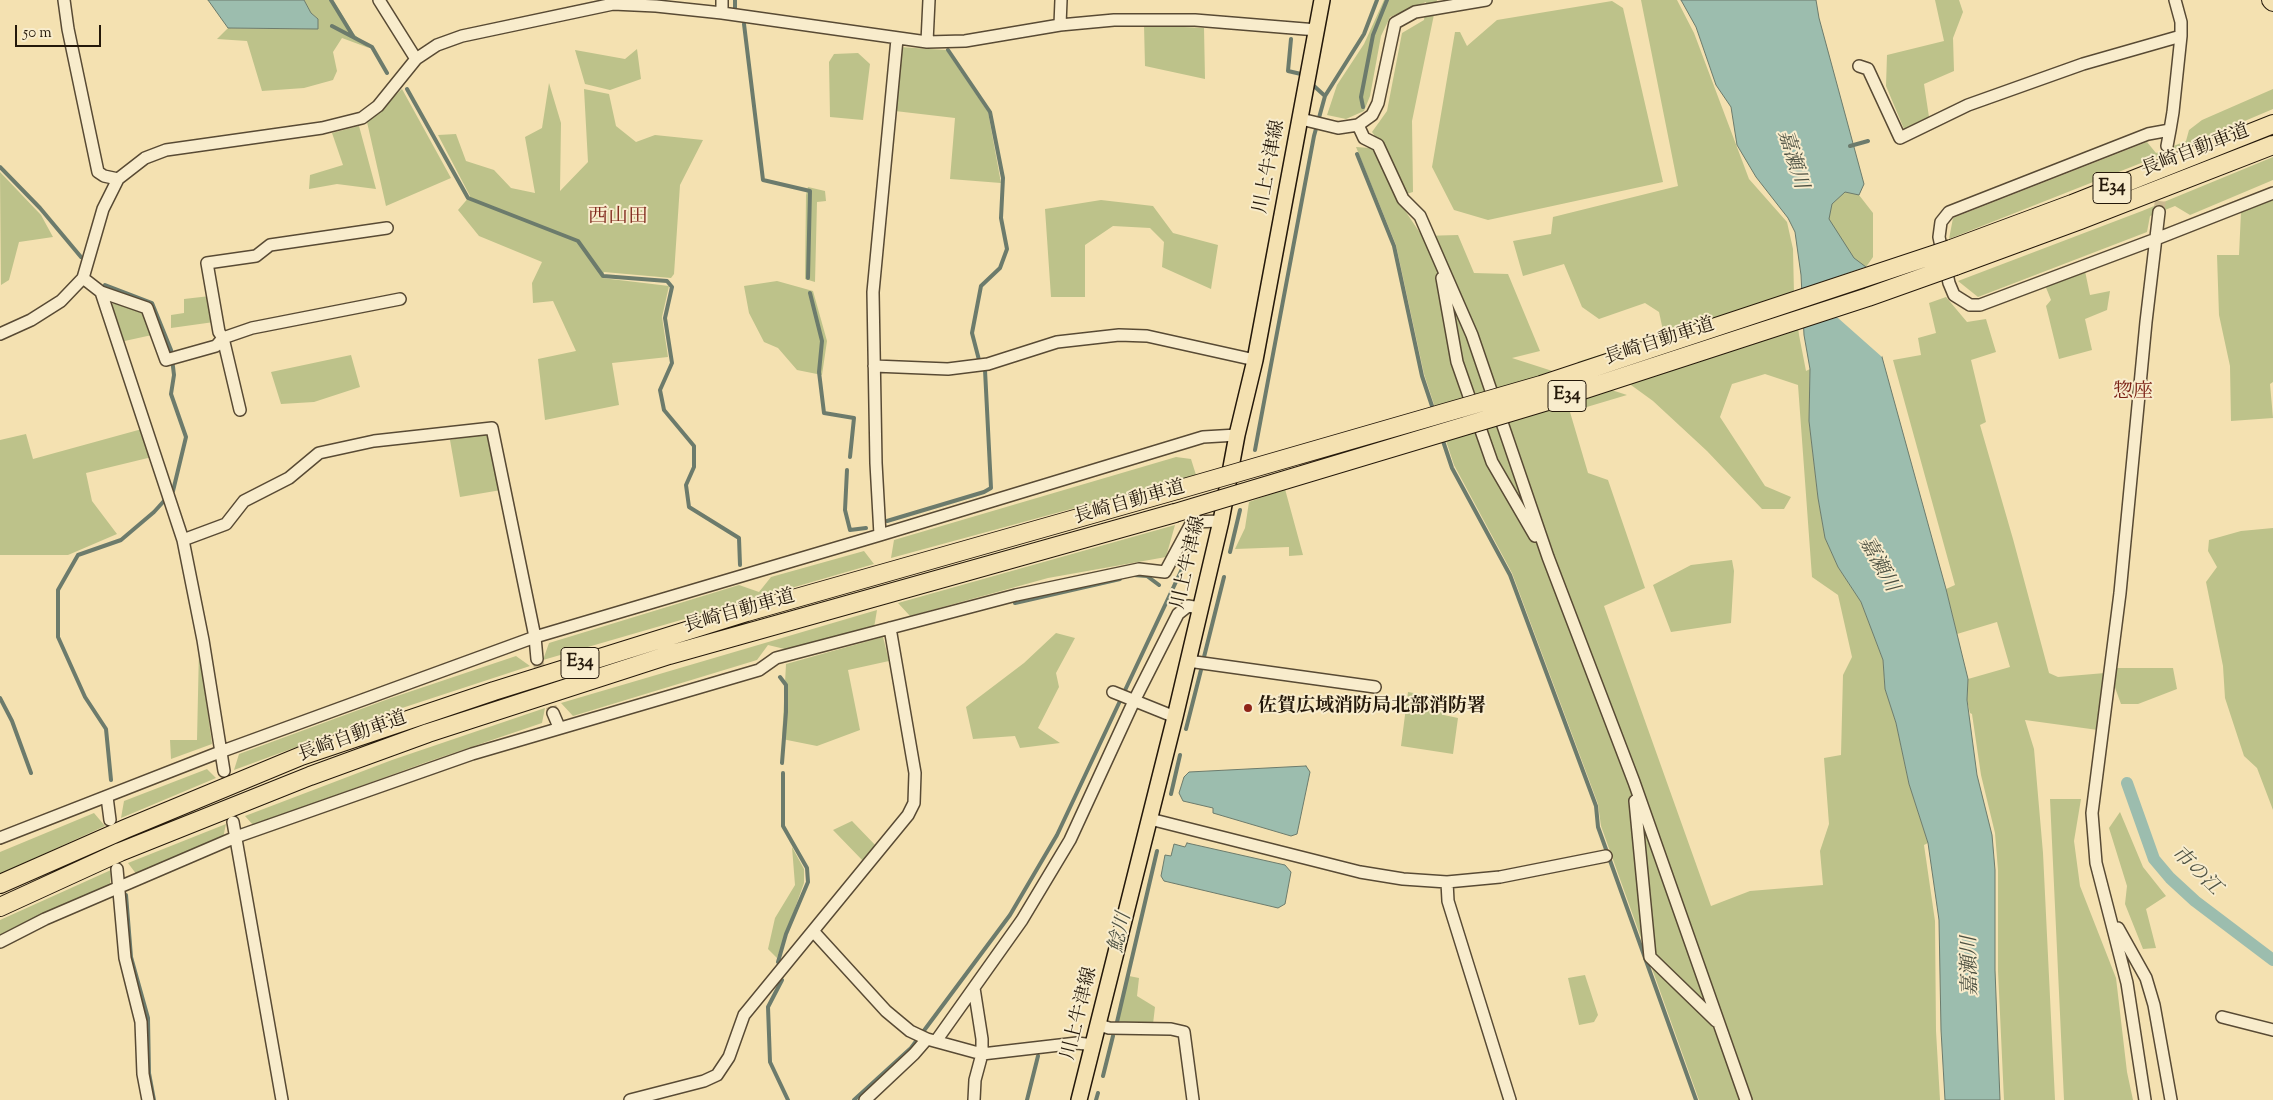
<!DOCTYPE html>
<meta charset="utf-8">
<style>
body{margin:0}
#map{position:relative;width:2273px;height:1100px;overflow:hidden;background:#f4e1b1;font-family:"Sorts Mill Goudy",serif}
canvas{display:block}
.scale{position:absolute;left:15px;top:25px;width:86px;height:22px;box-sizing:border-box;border:2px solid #24180a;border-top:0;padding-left:6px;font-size:15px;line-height:18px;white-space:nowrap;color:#24180a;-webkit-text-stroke:4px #f8eccc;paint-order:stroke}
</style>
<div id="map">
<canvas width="2273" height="1100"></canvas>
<div class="scale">50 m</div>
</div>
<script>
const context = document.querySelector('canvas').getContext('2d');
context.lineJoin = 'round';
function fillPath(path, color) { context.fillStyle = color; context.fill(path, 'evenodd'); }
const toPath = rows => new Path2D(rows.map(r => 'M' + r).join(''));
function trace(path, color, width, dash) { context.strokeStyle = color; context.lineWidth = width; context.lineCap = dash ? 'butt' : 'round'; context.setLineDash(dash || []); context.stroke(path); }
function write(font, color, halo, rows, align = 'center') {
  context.font = font + ' "Sorts Mill Goudy","Noto Serif JP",serif'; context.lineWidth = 4; context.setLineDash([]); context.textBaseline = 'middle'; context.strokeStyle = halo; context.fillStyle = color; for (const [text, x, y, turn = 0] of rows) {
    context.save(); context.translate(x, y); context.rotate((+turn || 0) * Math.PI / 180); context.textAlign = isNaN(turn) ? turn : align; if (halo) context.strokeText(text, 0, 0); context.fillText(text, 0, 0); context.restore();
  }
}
const green = toPath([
 [304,0,333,0,354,34,369,48,342,38,333,52,337,71,333,80,304,88,262,91,247,41,217,39,228,28,318,29,318,19,311,13],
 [1384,0,1437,0,1412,121,1413,192,1396,197,1422,236,1458,235,1474,273,1508,274,1540,351,1512,358,1627,395,1570,412,1588,473,1608,480,1645,588,1604,606,1711,906,1750,891,1823,885,1820,851,1829,824,1824,758,1841,755,1843,675,1852,657,1838,595,1812,577,1798,385,1765,374,1732,384,1720,417,1765,486,1791,497,1784,509,1762,509,1707,451,1653,401,1631,385,1577,362,1664,335,1659,312,1645,303,1599,319,1582,307,1564,264,1523,276,1513,241,1551,234,1553,217,1678,186,1641,0,1677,0,1694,33,1749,179,1787,222,1793,249,1794,295,1799,335,1806,371,1810,369,1809,421,1818,498,1825,538,1838,567,1861,602,1883,660,1885,689,1896,723,1909,784,1928,843,1924,845,1935,921,1936,1031,1940,1100,1699,1100,1601,826,1598,804,1512,573,1454,465,1424,374,1396,245,1356,147,1384,149,1372,132,1387,111,1402,33,1424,20,1426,2,1390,17,1381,36,1370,96,1364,111,1346,119,1327,115,1337,85,1364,44],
 [1935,0,1959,0,1963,12,1953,38,1954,71,1924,84,1929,117,1904,129,1886,86,1887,55,1944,41],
 [1612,1,1623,8,1663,182,1488,220,1454,210,1432,167,1455,32,1460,32,1467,46,1497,20],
 [1144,25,1204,28,1205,79,1145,66],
 [900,47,946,50,988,112,1001,183,950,179,955,118,895,111],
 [637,49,641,79,610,90,585,84,575,50,625,59],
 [858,53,870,64,863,120,830,117,829,62,834,54],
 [549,83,561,123,560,191,588,162,584,89,609,94,616,126,636,142,655,135,703,140,680,185,674,274,671,278,604,272,602,278,669,286,662,317,668,357,612,363,619,405,545,420,538,359,576,351,553,301,533,303,532,283,542,262,479,236,458,210,470,196,438,135,456,134,466,161,494,170,511,188,535,193,525,137,542,128],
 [402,89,451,178,386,206,367,122],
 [2273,89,2273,109,2207,137,1949,239,1953,218,2147,142,2156,153,2186,141,2189,130,2202,120],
 [359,126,376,189,337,184,309,189,310,175,343,165,332,133],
 [2273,157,2273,180,2190,215,2175,206,2150,216,2147,232,1978,297,1958,281,2142,211],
 [0,172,41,215,53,237,19,242,9,280,1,285],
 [1856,178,1864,184,1859,195,1873,213,1873,257,1866,267,1881,314,1819,219,1824,204],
 [808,187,825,191,826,201,817,202,815,282,805,279,806,195],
 [2273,199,2273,382,2270,384,2273,418,2231,421,2230,366,2219,315,2217,255,2239,255,2241,212],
 [1101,200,1153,206,1173,233,1218,245,1211,289,1162,267,1164,242,1150,228,1113,226,1085,245,1085,297,1051,297,1045,209],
 [2085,271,2090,295,2110,291,2107,310,2085,319,2092,350,2059,359,2046,306,2051,300,2045,285],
 [777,281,813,291,827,341,822,375,797,370,778,348,764,342,749,313,744,286],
 [210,296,214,322,171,328,171,315,184,313,184,299],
 [1946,297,1967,322,1986,319,1996,352,1971,360,1986,422,1980,425,2013,539,2049,673,2058,677,2105,673,2098,730,2025,720,2034,749,2043,853,2055,1100,2004,1100,1998,971,1998,870,1995,833,1981,775,1972,714,1970,713,1967,700,1968,679,2010,667,1997,622,1957,634,1946,589,1955,585,1893,360,1921,355,1918,338,1936,333,1929,303],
 [115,302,143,313,152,335,120,342,109,307],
 [351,355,360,387,314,402,281,404,271,372],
 [142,429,152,457,86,473,92,501,117,534,68,555,0,555,0,440,26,434,33,459],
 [488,433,501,490,460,497,450,440],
 [1176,457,1191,459,1196,475,891,558,894,540],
 [1285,489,1303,555,1289,556,1289,547,1235,549,1245,528,1249,502],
 [1175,525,1166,557,1048,578,910,616,898,603],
 [2273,528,2273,810,2257,768,2244,756,2225,698,2223,666,2206,582,2217,567,2208,551,2209,540,2241,531],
 [864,551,874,564,543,660,549,643,739,585,759,592,771,577],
 [1732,560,1734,571,1731,623,1671,632,1653,585,1691,565],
 [877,610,874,628,789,650,768,645,757,660,573,716,561,703],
 [1056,633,1075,638,1056,673,1059,687,1038,728,1060,743,1020,748,1015,736,973,739,966,707,1024,663],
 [883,637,889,661,848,670,860,730,817,746,782,739,786,664],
 [199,649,212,744,171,759,170,740,197,740],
 [516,656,530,666,402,708,234,770,239,754,391,698],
 [2115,668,2173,668,2177,689,2138,704,2121,704,2114,685],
 [1408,692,1447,699,1444,715,1458,718,1453,754,1401,746],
 [545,708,542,723,427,762,253,825,245,816,392,760],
 [207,769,216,778,121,818,124,801],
 [2050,799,2081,799,2074,841,2080,886,2116,978,2127,1072,2133,1100,2064,1100],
 [2120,812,2143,867,2166,896,2146,909,2156,948,2143,949,2125,904,2127,886,2109,828],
 [94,813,105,826,0,874,0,852],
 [852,821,878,848,865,863,833,830],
 [226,824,223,838,137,875,128,863],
 [792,847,804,869,804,883,777,958,768,949,775,918,795,885],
 [111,870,110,886,0,936,0,920],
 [1585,975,1598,1015,1594,1022,1579,1025,1568,978],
 [1129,976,1139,978,1137,996,1155,1007,1153,1024,1118,1024]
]);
const water = toPath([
 [208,0,304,0,311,13,318,19,318,29,228,28,208,0],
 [1681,0,1816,0,1819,18,1864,184,1859,195,1845,192,1832,204,1829,219,1854,258,1866,267,1881,314,1882,357,1946,589,1968,679,1967,700,1977,775,1992,835,1995,870,1995,970,2000,1100,1945,1100,1941,1030,1939,920,1928,843,1909,784,1896,723,1885,689,1883,660,1861,602,1838,567,1825,538,1818,498,1809,421,1810,369,1804,335,1801,275,1795,232,1788,218,1756,177,1737,145,1731,107,1716,85,1696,27,1681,0],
 [1306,766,1310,772,1297,834,1291,836,1213,813,1213,808,1183,801,1179,793,1184,777,1189,772,1306,766],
 [1187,843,1285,865,1291,872,1285,904,1278,908,1164,881,1161,876,1165,855,1171,856,1174,844,1185,847,1187,843]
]);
const pier = toPath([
 [1868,266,1884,313,1884,354,1882,357,1838,318,1801,293,1799,295,1799,290]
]);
const stream = toPath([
 [331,0,353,36],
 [735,0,735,9],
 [744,24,763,180,810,191,808,278],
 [332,26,372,47,387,73],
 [1291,39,1288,71,1301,74],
 [948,50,990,112,1003,178,1001,218,1007,249,1000,268,981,286,972,333,979,360],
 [1314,86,1325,96],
 [407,89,468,198,578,241,603,276,667,281,672,287,665,318,672,363,660,390,664,410,694,446,694,467,686,485,689,507,739,538,740,565],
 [1363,107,1361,97,1373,35,1387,0],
 [1850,146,1868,141],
 [1357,154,1394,246,1422,376,1434,412],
 [0,167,40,208,81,257],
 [105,285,152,303,171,350,174,375,171,394,186,437,173,491,154,512,121,540,78,555,58,590,58,637,85,697,106,729,111,780],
 [810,293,822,341,819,372,824,413,854,418,850,457],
 [1442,438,1452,468,1510,575,1596,806,1598,827,1696,1100],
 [1255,450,1314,136,1325,96,1364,34,1377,0],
 [847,470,845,510,850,530,866,528],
 [887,521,984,492,991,488,985,370],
 [1230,552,1240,510],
 [1134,575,1147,576,1159,585],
 [1015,603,1120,579],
 [1204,657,1224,577],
 [780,677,786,685,786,712,782,763],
 [0,698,12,721,31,773],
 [1186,729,1201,670],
 [1171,794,1180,755],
 [126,895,131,957,148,1018,149,1073,154,1100],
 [778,962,786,934,808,882,807,868,783,826,783,773],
 [782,980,768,1007,770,1062,788,1100],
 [1117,1022,1157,851],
 [1103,1076,1113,1036],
 [854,1100,911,1048,1010,915,1057,835,1198,535],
 [1027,1100,1038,1056],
 [1096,1100,1098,1093]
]);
const canal = toPath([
 [2127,783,2154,859,2170,878,2195,901,2273,960]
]);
const minorTunnel = toPath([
 [2159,212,2167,146],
 [537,659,553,713]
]);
const minor = toPath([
 [64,0,68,29,98,172,104,176,118,179],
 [379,0,416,59],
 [2175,0,2181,22,2181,36],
 [722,13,722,0],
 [1060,25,1061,0],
 [927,42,929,0],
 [1859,66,1868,69,1900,138,1968,105,2083,64,2181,36,2173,112,2170,130,2148,134,1949,212,1941,222,1939,237,1949,283,1954,295,1970,305,1980,305,2156,239,2273,193],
 [1301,119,1338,128,1358,125,1372,115,1378,103,1395,23,1415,12,1486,0],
 [1358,125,1364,138,1378,145,1403,199,1420,216,1472,335,1548,557,1634,782,1746,1100],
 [2167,146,2170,130],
 [83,278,101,292,183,540,203,640,224,771],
 [1442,278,1457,362,1492,462,1535,536],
 [101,292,147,308,166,360,216,346,223,338,252,328,400,299],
 [0,334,31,320,61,301,83,278,103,209,118,179,145,158,166,150,322,128,362,118,378,106,416,59,437,45,462,36,613,4,656,6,722,13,927,42,965,41,1060,25,1114,20,1195,20,1317,30],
 [874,366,948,369,988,364,1057,342,1119,335,1147,336,1255,360],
 [240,410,223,338,219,332,207,263,256,256,270,245,387,228],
 [880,535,876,463,873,292,897,39],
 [183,540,226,524,244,501,289,478,319,453,374,441,492,428,535,637,537,659],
 [1188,661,1375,687],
 [1113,692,1175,717],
 [553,713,559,727],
 [107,797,110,820],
 [1635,801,1650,957,1716,1021],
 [1150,819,1360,872,1403,879,1447,882,1500,877,1606,856],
 [233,822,282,1100],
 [0,838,220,752,535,637,880,535,1203,437,1237,435],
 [117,869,125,958,141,1022,143,1074,148,1100],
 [1447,882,1448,901,1510,1100],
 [2118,928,2146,978,2154,1005,2171,1100],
 [813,931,886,1011,910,1031,927,1039,982,1054,1077,1043,1094,1045],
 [0,942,45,919,236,837,472,754,759,670,776,658,1016,595,1139,569,1165,572,1192,522,1221,521],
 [2222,1017,2273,1030],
 [1099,1025,1109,1028,1171,1029,1184,1032,1193,1100],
 [936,1041,1022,920,1070,840,1134,701,1178,614,1188,606,1200,608],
 [630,1100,704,1081,717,1075,729,1057,744,1015,908,815,914,803,915,773,890,628],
 [865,1100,914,1054,927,1039],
 [974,1100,975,1080,982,1054,982,1039,974,988],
 [2145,1100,2127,983,2096,863,2092,813,2120,593,2146,322,2159,212]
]);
const major = toPath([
 [1079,1100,1175,717,1221,521,1237,435,1255,360,1322,0]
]);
const highway = toPath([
 [2271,0,2273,2],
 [1951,249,2072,204,2273,124],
 [1955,266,2080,220,2273,145],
 [0,884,125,829,301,756,494,691,747,612,1177,490],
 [0,907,120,852,310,776,428,733,669,655,1175,513]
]);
const highwayBridge = toPath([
 [1177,490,1541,385,1951,249],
 [1175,513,1558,398,1868,297,1955,266]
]);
const markers = [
 [1248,708,5,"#8f2418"]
];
const shields = [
 [2112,188,38],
 [1567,396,38],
 [580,663,38]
];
const shieldNames = [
 ["E34",2112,188],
 ["E34",1567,396],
 ["E34",580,663]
];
const streetNames = [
 ["長崎自動車道",2196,152,-21],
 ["川上牛津線",1271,167,-79],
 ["長崎自動車道",1660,343,-18],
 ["長崎自動車道",1130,504,-16],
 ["川上牛津線",1190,563,-77],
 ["長崎自動車道",740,613,-16],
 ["長崎自動車道",353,738,-20],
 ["川上牛津線",1081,1014,-76]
];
const poiNames = [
 ["佐賀広域消防局北部消防署",1258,708]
];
const waterNames = [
 ["嘉瀬川",1791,160,73],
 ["嘉瀬川",1877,565,61],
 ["市の江",2195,872,44],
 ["鯰川",1122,933,-77],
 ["嘉瀬川",1972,966,-91]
];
const neighbourhoodNames = [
 ["西山田",618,219],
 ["惣座",2133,394]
];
fillPath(green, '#bdc28a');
fillPath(water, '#9cbdae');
trace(water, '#6c7b6c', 1);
fillPath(pier, '#f4e1b1');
trace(stream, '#6c7b6c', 4);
trace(canal, '#9cbdae', 12);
trace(minorTunnel, '#cab990', 11, [11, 5.5]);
trace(minor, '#584a34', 14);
trace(major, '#24180a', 18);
trace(highway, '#24180a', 20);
trace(minor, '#f8eccc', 11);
trace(major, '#f4e1b1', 15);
trace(highway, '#f4e1b1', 18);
trace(highwayBridge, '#24180a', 20, []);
trace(highwayBridge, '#f4e1b1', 18);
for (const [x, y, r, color] of markers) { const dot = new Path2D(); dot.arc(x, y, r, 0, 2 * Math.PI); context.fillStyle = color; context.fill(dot); trace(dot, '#f8eccc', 2); }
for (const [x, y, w] of shields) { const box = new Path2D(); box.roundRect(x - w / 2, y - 15.5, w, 31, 4); context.fillStyle = '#f8eccc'; context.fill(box); trace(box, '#24180a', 1); }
write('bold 18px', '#24180a', null, shieldNames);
write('19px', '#24180a', '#f8eccc', streetNames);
write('bold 19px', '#24180a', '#f8eccc', poiNames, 'left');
write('italic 20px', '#4e5243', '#f8eccc', waterNames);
write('20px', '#7a1f14', '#f8eccc', neighbourhoodNames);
</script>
